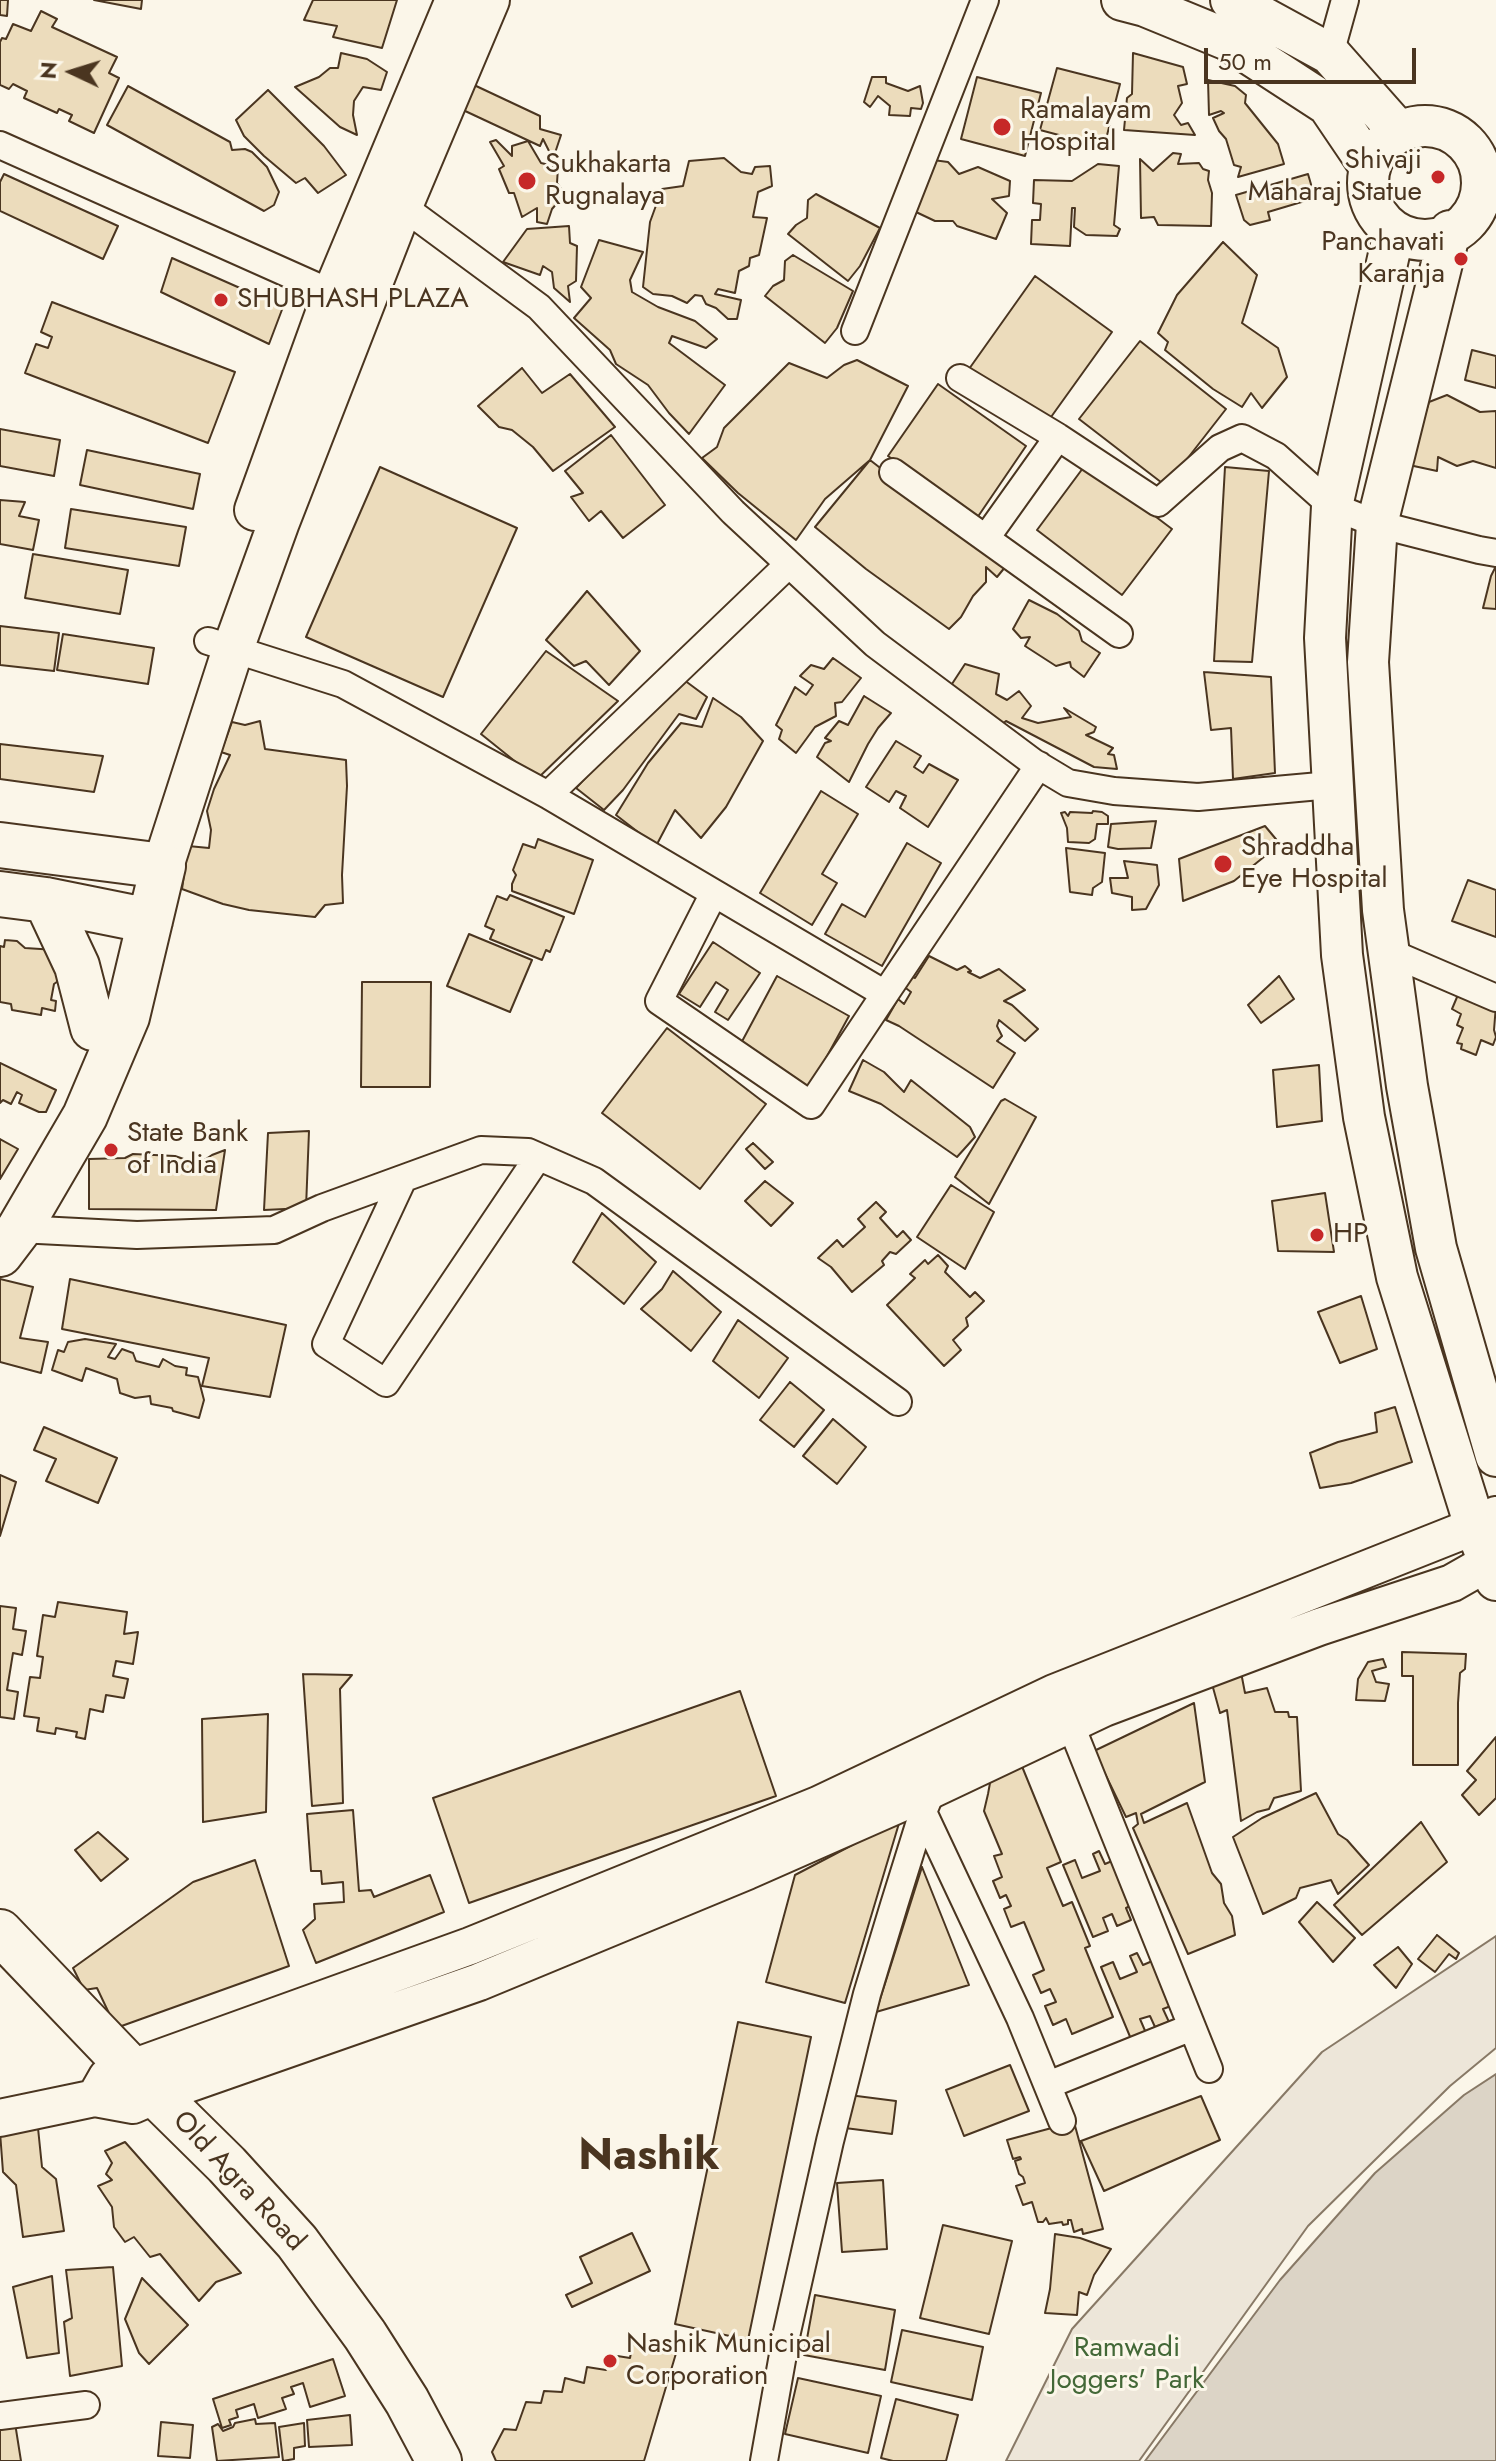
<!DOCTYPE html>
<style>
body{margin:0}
#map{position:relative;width:1496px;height:2461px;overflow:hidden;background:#fbf6e9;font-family:Jost,sans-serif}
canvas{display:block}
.north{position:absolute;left:32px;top:32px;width:80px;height:80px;-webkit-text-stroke:6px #fbf6e9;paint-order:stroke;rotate:274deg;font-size:22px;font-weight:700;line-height:32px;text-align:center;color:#4a3520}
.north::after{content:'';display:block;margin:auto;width:28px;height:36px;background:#4a3520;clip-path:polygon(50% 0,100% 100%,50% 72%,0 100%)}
.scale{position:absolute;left:1204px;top:48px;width:212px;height:36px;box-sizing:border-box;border:4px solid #4a3520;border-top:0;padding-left:10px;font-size:24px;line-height:28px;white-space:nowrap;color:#4a3520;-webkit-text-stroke:6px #fbf6e9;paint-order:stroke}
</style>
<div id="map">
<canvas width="1496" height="2461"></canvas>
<div class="north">N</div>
<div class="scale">50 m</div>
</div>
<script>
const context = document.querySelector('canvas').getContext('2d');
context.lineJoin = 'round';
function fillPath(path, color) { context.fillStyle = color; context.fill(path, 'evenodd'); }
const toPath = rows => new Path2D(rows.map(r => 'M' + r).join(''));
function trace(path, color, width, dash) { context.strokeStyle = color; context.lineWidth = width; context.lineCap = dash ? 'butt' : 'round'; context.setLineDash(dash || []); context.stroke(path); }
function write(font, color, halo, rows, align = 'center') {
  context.font = font + ' Jost,sans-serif'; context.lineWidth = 6; context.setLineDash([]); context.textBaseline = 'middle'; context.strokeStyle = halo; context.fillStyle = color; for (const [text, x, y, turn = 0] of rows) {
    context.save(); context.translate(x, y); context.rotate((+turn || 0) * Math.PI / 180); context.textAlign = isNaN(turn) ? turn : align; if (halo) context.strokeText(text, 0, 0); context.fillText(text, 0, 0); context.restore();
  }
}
const green = toPath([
 [1496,1936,1496,2048,1450,2086,1308,2226,1139,2461,1006,2461,1072,2329,1322,2052,1496,1936]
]);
const water = toPath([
 [1496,2074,1496,2461,1145,2461,1280,2280,1375,2173,1464,2095,1496,2074]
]);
const building = toPath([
 [0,0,8,0,7,16,0,15,0,0],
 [94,0,142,0,141,9,94,0],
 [313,0,397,0,382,48,333,37,337,26,304,20,313,0],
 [41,11,57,19,52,27,117,57,109,73,119,78,94,133,69,121,72,115,59,109,57,113,24,98,27,91,13,84,9,89,0,85,0,42,2,38,6,39,13,24,31,31,41,11],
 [341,53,367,59,387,72,381,90,363,87,354,101,353,115,357,135,340,127,295,87,319,77,330,68,338,68,341,53],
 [1133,53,1183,67,1187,84,1178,86,1182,103,1174,115,1181,125,1188,123,1195,135,1124,130,1127,98,1132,94,1133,53],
 [1057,68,1120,84,1104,147,1040,130,1057,68],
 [872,77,886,77,886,83,908,91,920,86,923,103,921,109,911,108,910,116,889,115,890,106,878,96,870,107,864,102,872,77],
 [977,77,1041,93,1025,156,961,139,977,77],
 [1208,80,1235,86,1246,95,1245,103,1278,144,1284,164,1238,177,1241,167,1234,165,1226,139,1219,131,1213,118,1224,113,1221,111,1209,115,1208,80],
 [474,85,540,116,540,129,561,135,553,159,543,139,540,146,463,110,474,85],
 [128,86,230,142,232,150,245,149,252,152,267,167,279,192,274,205,264,211,107,125,128,86],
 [268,90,324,146,346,175,318,193,305,178,296,183,264,156,244,136,236,120,268,90],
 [496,140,512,156,512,146,528,141,541,163,558,167,557,183,565,194,552,209,547,224,537,222,537,208,522,217,514,193,509,193,499,169,504,166,490,142,496,140],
 [1173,153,1181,154,1178,164,1199,163,1203,169,1209,171,1208,180,1212,193,1211,226,1158,225,1154,217,1141,218,1140,159,1153,171,1173,153],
 [724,158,741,172,752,174,755,167,770,166,772,186,758,192,753,217,767,218,759,255,750,258,749,266,739,271,735,293,718,289,715,294,741,300,737,319,728,319,716,308,706,304,702,296,695,295,687,303,672,296,653,294,643,287,650,222,662,189,683,186,689,161,724,158],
 [933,160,948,162,959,174,978,167,1010,181,1009,196,992,199,1007,213,996,239,957,226,953,221,935,221,916,212,933,160],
 [1098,164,1119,166,1114,225,1120,229,1117,236,1086,235,1074,227,1075,208,1072,208,1070,246,1031,244,1032,220,1040,220,1041,204,1033,203,1034,180,1072,181,1098,164],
 [4,174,118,226,103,259,0,211,0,182,4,174],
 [1308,174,1315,198,1268,212,1270,220,1250,225,1244,220,1236,195,1308,174],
 [816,194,880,228,860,266,848,281,788,234,796,225,807,218,808,200,816,194],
 [569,226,570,243,577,246,576,281,568,286,570,302,554,288,552,272,543,266,540,275,503,262,527,229,569,226],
 [599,240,643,252,630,280,632,292,658,307,695,321,717,339,706,348,672,336,669,343,725,385,689,434,669,413,648,385,616,364,610,350,574,318,591,298,581,287,599,240],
 [1223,242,1257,275,1242,323,1278,348,1287,377,1262,408,1251,393,1242,407,1213,389,1165,350,1168,342,1158,333,1177,295,1223,242],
 [793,255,853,291,837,328,825,343,765,296,773,286,784,280,785,261,793,255],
 [172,258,283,307,269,344,161,292,172,258],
 [1035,276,1112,332,1046,424,969,369,1035,276],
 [52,302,235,372,208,443,25,373,36,344,48,348,52,337,41,332,52,302],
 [1140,341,1226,409,1166,486,1079,419,1140,341],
 [1472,350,1496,356,1496,388,1465,380,1472,350],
 [857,360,908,386,870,460,825,499,796,540,738,493,702,458,717,447,724,428,789,363,827,378,844,365,857,360],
 [522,368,542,393,570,374,615,427,553,471,533,447,512,430,499,427,478,406,522,368],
 [938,384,1026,446,977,518,888,456,938,384],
 [1447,395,1480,412,1496,411,1496,468,1473,461,1457,466,1438,457,1437,471,1409,465,1429,402,1447,395],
 [0,429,60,440,54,476,0,466,0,429],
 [611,435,665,505,623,538,601,511,589,521,571,497,583,493,565,471,611,435],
 [87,450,200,474,193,509,80,485,87,450],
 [870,460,1006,566,997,577,986,567,986,582,973,596,961,617,949,629,866,569,815,527,870,460],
 [1086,464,1172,529,1122,595,1037,530,1086,464],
 [380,467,517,528,443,697,306,637,380,467],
 [1225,467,1269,471,1252,662,1214,661,1225,467],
 [0,500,25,502,19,516,39,520,33,550,0,544,0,500],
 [71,509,186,527,179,566,65,548,71,509],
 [33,554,128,570,120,614,25,598,33,554],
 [1496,566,1496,609,1483,608,1491,576,1496,566],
 [587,591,640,651,609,685,586,661,574,666,546,640,587,591],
 [1029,600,1057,614,1079,631,1082,641,1100,653,1084,677,1071,667,1070,662,1056,666,1025,646,1030,637,1021,638,1013,629,1029,600],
 [0,626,59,633,54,671,0,665,0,626],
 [63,634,154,648,148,684,57,670,63,634],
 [546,651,618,701,537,779,481,734,546,651],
 [833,658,861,678,842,702,835,703,836,716,815,727,796,753,779,739,782,730,776,725,795,687,806,695,813,685,800,676,811,665,824,669,833,658],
 [965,664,999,674,996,694,1007,700,1019,691,1031,706,1022,718,1038,723,1071,717,1064,708,1096,727,1094,732,1086,735,1113,748,1108,754,1114,755,1117,769,1094,767,1006,721,1000,726,982,714,989,712,950,687,965,664],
 [1204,672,1271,677,1275,773,1233,779,1231,728,1211,730,1204,672],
 [680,677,707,697,696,719,679,714,623,790,604,810,576,788,680,677],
 [864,696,891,713,878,728,868,744,849,782,817,757,825,743,831,741,825,738,839,721,848,725,864,696],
 [713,698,741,717,763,741,726,807,701,838,675,810,656,846,616,815,648,763,681,723,702,727,713,698],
 [260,721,265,749,346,760,347,786,342,875,343,903,325,905,315,917,249,910,223,904,182,889,188,846,209,848,211,830,207,811,214,789,230,755,221,752,232,722,245,725,260,721],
 [896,741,921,756,914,767,923,773,929,764,958,780,928,827,900,808,906,796,896,791,889,802,866,787,896,741],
 [0,744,103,756,94,792,0,779,0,744],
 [821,791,858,814,822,874,837,883,812,925,760,893,821,791],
 [1093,811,1102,812,1108,816,1108,824,1097,824,1095,839,1089,843,1068,842,1067,828,1061,813,1065,812,1068,816,1070,812,1092,813,1093,811],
 [1156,821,1151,848,1118,849,1108,847,1111,824,1156,821],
 [1265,826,1280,844,1234,881,1183,901,1179,859,1265,826],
 [538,839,593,860,574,914,512,891,512,884,516,875,513,870,523,844,535,848,538,839],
 [907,843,941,863,882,966,825,934,842,904,865,917,907,843],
 [1066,848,1105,853,1102,882,1093,888,1092,895,1070,892,1066,848],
 [1124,861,1157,865,1159,885,1146,909,1132,910,1132,897,1112,893,1110,878,1128,878,1124,861],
 [1468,880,1496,890,1496,937,1452,921,1468,880],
 [510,895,564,917,550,952,546,950,542,960,490,939,494,930,485,926,497,896,507,900,510,895],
 [469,934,532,960,510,1012,447,986,469,934],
 [5,940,17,941,25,948,56,950,72,971,54,984,51,1000,56,1001,55,1011,42,1008,41,1015,12,1010,11,1004,0,1002,0,946,4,947,5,940],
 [713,942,760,973,728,1020,715,1012,728,990,716,982,700,1007,679,994,713,942],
 [929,956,957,970,965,966,971,971,968,972,980,978,999,969,1025,990,1004,1001,1012,1005,1038,1029,1025,1041,999,1020,997,1026,1002,1036,997,1041,1015,1053,993,1088,899,1026,886,1020,898,999,904,1004,911,992,903,986,908,975,915,978,929,956],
 [777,976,849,1016,808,1091,739,1047,777,976],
 [1279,976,1294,999,1261,1023,1248,1005,1279,976],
 [362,982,431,982,430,1087,361,1087,362,982],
 [1460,990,1496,1005,1494,1030,1496,1037,1493,1045,1481,1040,1476,1055,1461,1049,1462,1044,1457,1043,1463,1028,1457,1025,1461,1014,1452,1009,1460,990],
 [667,1028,766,1104,700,1189,602,1113,667,1028],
 [863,1060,884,1072,904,1092,911,1080,970,1127,975,1137,957,1157,881,1104,849,1091,863,1060],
 [0,1063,56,1090,46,1112,39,1112,19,1103,22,1095,17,1092,11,1104,3,1100,0,1103,0,1063],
 [1319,1065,1322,1121,1277,1127,1273,1070,1319,1065],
 [1005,1099,1036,1117,989,1204,955,1177,1001,1101,1005,1099],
 [309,1131,306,1208,264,1210,268,1133,309,1131],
 [0,1139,18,1149,0,1179,0,1139],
 [753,1143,773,1162,765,1169,746,1149,753,1143],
 [225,1150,216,1210,89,1209,89,1159,125,1158,133,1154,175,1156,198,1164,212,1155,225,1150],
 [765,1181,793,1203,771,1226,745,1201,765,1181],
 [951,1185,994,1212,965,1269,917,1237,951,1185],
 [1325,1193,1334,1252,1278,1251,1272,1201,1325,1193],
 [876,1202,886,1212,880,1218,897,1237,903,1231,911,1240,896,1254,890,1252,882,1261,884,1265,852,1292,831,1267,818,1258,837,1240,843,1247,865,1227,858,1219,876,1202],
 [602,1213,656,1262,624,1304,573,1262,602,1213],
 [938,1255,948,1266,945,1272,970,1297,975,1292,984,1301,966,1318,968,1326,953,1340,961,1350,944,1366,887,1305,915,1278,910,1274,925,1260,928,1264,938,1255],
 [673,1271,721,1312,691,1351,641,1309,662,1289,673,1271],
 [0,1279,33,1287,20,1338,48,1342,41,1373,0,1362,0,1279],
 [70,1279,286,1325,270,1397,202,1386,209,1358,62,1329,70,1279],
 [1361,1296,1377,1349,1340,1363,1318,1312,1361,1296],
 [738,1320,788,1358,759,1398,713,1361,738,1320],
 [85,1339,116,1344,108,1357,115,1359,122,1349,133,1353,136,1361,159,1367,163,1359,175,1366,187,1368,186,1375,198,1377,204,1400,199,1418,173,1411,172,1408,151,1404,150,1396,135,1398,120,1393,117,1379,86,1368,82,1381,52,1370,58,1350,64,1352,68,1342,85,1339],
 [790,1382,824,1410,794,1447,760,1420,790,1382],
 [1395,1407,1412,1462,1351,1483,1320,1488,1310,1453,1338,1442,1377,1432,1375,1413,1395,1407],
 [833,1419,866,1447,837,1484,803,1456,833,1419],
 [44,1427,117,1458,98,1503,46,1481,56,1459,34,1450,44,1427],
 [0,1475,16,1482,0,1536,0,1475],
 [58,1602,127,1612,124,1634,138,1632,133,1664,116,1661,113,1676,128,1679,124,1698,106,1695,103,1712,90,1709,85,1739,76,1737,77,1732,56,1728,55,1734,37,1731,39,1718,24,1716,30,1677,40,1678,43,1657,37,1656,43,1615,55,1617,58,1602],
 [0,1606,16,1608,13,1629,26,1631,22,1655,13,1653,7,1690,18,1692,14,1719,0,1717,0,1606],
 [1402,1652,1466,1654,1465,1669,1460,1673,1458,1703,1458,1765,1413,1765,1413,1676,1402,1676,1402,1652],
 [1383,1659,1386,1667,1372,1671,1376,1682,1389,1684,1385,1701,1356,1700,1358,1679,1368,1662,1383,1659],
 [1240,1667,1245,1693,1267,1688,1275,1712,1288,1712,1289,1717,1297,1717,1301,1791,1274,1798,1269,1809,1257,1812,1241,1821,1227,1710,1220,1713,1209,1673,1240,1667],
 [303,1674,352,1675,340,1689,343,1803,312,1806,303,1674],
 [740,1691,776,1796,469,1903,433,1798,740,1691],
 [1194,1703,1205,1782,1141,1814,1144,1823,1187,1803,1212,1873,1221,1884,1224,1903,1232,1916,1235,1935,1188,1954,1133,1828,1138,1824,1136,1813,1126,1817,1094,1751,1194,1703],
 [268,1714,266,1812,203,1822,202,1719,268,1714],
 [1496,1737,1496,1798,1479,1815,1462,1795,1476,1780,1467,1771,1496,1737],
 [1019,1759,1061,1862,1047,1868,1063,1906,1072,1902,1090,1946,1085,1948,1113,2017,1072,2034,1066,2019,1053,2025,1045,2006,1056,2002,1050,1989,1041,1993,1033,1975,1044,1970,1024,1922,1011,1927,1004,1909,1011,1906,1006,1895,1000,1898,993,1881,1002,1877,994,1856,1002,1854,984,1811,988,1794,992,1772,1019,1759],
 [1316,1793,1338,1834,1347,1840,1369,1865,1338,1894,1331,1880,1300,1888,1296,1898,1263,1914,1233,1837,1262,1818,1316,1793],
 [353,1810,359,1891,371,1890,374,1897,430,1875,444,1912,316,1963,303,1930,315,1919,314,1904,344,1902,343,1882,322,1884,321,1871,311,1871,307,1814,353,1810],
 [900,1820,845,2003,766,1982,795,1875,900,1820],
 [1421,1822,1447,1862,1362,1935,1334,1905,1421,1822],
 [98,1832,128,1859,101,1881,75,1850,98,1832],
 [1099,1851,1105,1864,1119,1858,1138,1902,1126,1908,1131,1920,1117,1926,1112,1914,1103,1918,1108,1931,1093,1937,1063,1865,1075,1860,1082,1878,1100,1871,1093,1854,1099,1851],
 [255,1860,289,1966,116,2028,97,1988,84,1990,73,1968,193,1882,255,1860],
 [922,1867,969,1985,876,2012,922,1867],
 [1317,1902,1355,1938,1333,1962,1299,1922,1317,1902],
 [1437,1935,1459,1953,1456,1959,1449,1954,1435,1972,1418,1959,1437,1935],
 [1398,1947,1412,1964,1396,1988,1374,1965,1398,1947],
 [1137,1953,1143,1965,1157,1959,1176,2004,1163,2009,1169,2022,1155,2027,1150,2016,1140,2019,1146,2033,1131,2039,1101,1967,1113,1962,1120,1979,1137,1972,1130,1956,1137,1953],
 [738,2022,811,2037,748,2340,675,2324,738,2022],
 [1010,2065,1029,2111,964,2136,946,2090,1010,2065],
 [849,2095,896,2101,892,2134,845,2128,849,2095],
 [1201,2096,1220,2140,1104,2191,1081,2141,1201,2096],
 [1074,2122,1103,2229,1083,2234,1082,2229,1074,2232,1071,2220,1068,2220,1068,2224,1063,2225,1062,2222,1049,2224,1046,2218,1043,2222,1038,2222,1032,2202,1023,2205,1016,2186,1025,2183,1023,2177,1019,2174,1015,2161,1021,2159,1020,2157,1013,2159,1007,2140,1074,2122],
 [38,2128,42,2167,56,2179,64,2231,23,2237,16,2185,3,2172,0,2132,38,2128],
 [125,2142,241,2273,216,2282,199,2301,160,2254,150,2257,134,2237,125,2242,114,2227,112,2207,98,2186,112,2180,106,2174,112,2163,105,2151,125,2142],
 [883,2180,887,2249,842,2252,837,2183,883,2180],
 [943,2225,1012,2241,989,2334,920,2318,943,2225],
 [632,2233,650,2271,572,2307,566,2295,592,2283,580,2257,632,2233],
 [1055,2234,1080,2238,1111,2249,1094,2275,1087,2295,1079,2292,1077,2315,1045,2313,1050,2289,1055,2234],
 [113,2267,122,2366,70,2376,64,2322,72,2318,66,2270,113,2267],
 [52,2276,59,2353,27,2358,13,2287,52,2276],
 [142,2278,188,2325,149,2364,139,2353,125,2319,142,2278],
 [815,2295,895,2310,885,2370,804,2355,815,2295],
 [902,2330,983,2347,972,2400,891,2382,902,2330],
 [633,2342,677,2350,644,2461,496,2461,492,2452,504,2429,516,2430,526,2402,541,2403,544,2391,562,2392,565,2378,584,2383,587,2367,606,2370,611,2355,630,2358,633,2342],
 [333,2359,345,2396,310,2407,303,2383,291,2387,294,2394,282,2398,286,2409,258,2418,254,2404,236,2410,238,2417,229,2420,231,2425,222,2428,213,2399,333,2359],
 [798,2378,881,2396,868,2453,785,2434,798,2378],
 [896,2399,958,2415,946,2461,893,2461,881,2458,896,2399],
 [350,2415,352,2445,309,2447,307,2420,350,2415],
 [255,2419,256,2424,275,2423,279,2457,217,2461,212,2427,218,2424,223,2431,233,2427,235,2423,255,2419],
 [161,2422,193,2425,190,2458,158,2456,161,2422],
 [15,2423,21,2461,0,2461,0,2425,15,2423],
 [304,2423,305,2446,294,2448,294,2459,283,2461,279,2427,304,2423]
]);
const street = toPath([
 [1330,54,1345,0],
 [0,145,345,299],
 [391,195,402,206,539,307,733,512,875,644,1033,762,1068,783,1114,791,1198,797,1331,785],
 [855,331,985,0],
 [960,378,1058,437,1158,503,1220,448,1242,438,1276,456,1332,506,1377,524,1479,550,1496,553],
 [893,472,1119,634],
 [986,538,1058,437],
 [788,565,548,795,885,994,1039,765],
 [208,641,343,684,548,795],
 [714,893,659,1001,811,1105,885,994],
 [1389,952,1496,998],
 [403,1179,326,1344,386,1383,538,1157],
 [19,1229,137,1235,274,1230,322,1208,481,1150,528,1152,594,1181,898,1402],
 [1070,1723,1209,2069],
 [923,1812,1020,2018,1062,2121],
 [1048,2085,1192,2027],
 [0,2416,86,2405],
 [764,2461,787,2332,830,2141,867,1994,894,1905,923,1812,935,1783]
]);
const secondary = toPath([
 [1482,191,1496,192],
 [1496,1515,1475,1526,1054,1693,818,1805,470,1946,107,2077,95,2098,133,2105,156,2095,479,1982,747,1871,933,1789,1104,1708,1319,1627,1452,1583,1489,1562,1496,1544],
 [0,2118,95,2098]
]);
const primary = toPath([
 [1122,0,1145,6,1228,40,1328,105,1370,167],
 [1231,0,1330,54,1399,132],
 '1368 183a57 57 0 1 1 114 0a57 57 0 1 1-114 0Z',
 [1450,231,1377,524,1368,662,1383,910,1407,1086,1436,1248,1496,1456],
 [1394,232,1332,506,1325,638,1342,955,1364,1117,1397,1277,1475,1526,1496,1580],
 [255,510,333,294,456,0],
 [163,866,233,649,279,522,402,206,489,0]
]);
const highway = toPath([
 [0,845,163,866,127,1017,85,1116,19,1229,0,1254],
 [0,894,46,900,150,921],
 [46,900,77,966,93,1028],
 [0,1932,156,2095,227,2165,297,2242,365,2335,407,2401,439,2461]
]);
const markers = [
 [1002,127,10,"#c62828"],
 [1438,177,8,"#c62828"],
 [527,181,10,"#c62828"],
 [1461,259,8,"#c62828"],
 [221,300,8,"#c62828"],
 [1223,864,10,"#c62828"],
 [111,1150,8,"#c62828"],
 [1317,1235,8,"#c62828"],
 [610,2361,8,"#c62828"]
];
const poiNames = [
 ["Ramalayam",1020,111],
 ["Hospital",1020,143],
 ["Shivaji",1422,161,"right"],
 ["Maharaj Statue",1422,193,"right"],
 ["Sukhakarta",545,165],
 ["Rugnalaya",545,197],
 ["Panchavati",1445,243,"right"],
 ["Karanja",1445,275,"right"],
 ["SHUBHASH PLAZA",237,300],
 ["Shraddha",1241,848],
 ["Eye Hospital",1241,880],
 ["State Bank",127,1134],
 ["of India",127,1166],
 ["HP",1333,1235],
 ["Nashik Municipal",626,2345],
 ["Corporation",626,2377]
];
const streetNames = [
 ["Old Agra Road",238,2182,47]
];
const parkNames = [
 ["Ramwadi",1127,2349],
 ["Joggers' Park",1127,2381]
];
const townNames = [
 ["Nashik",649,2158]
];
fillPath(green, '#ede6d9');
trace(green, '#887966', 2);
fillPath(water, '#dcd4c6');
trace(water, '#887966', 2);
fillPath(building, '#ecdcbc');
trace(building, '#4a3520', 2);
trace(street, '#4a3520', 30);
trace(secondary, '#4a3520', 40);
trace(primary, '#4a3520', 44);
trace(highway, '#4a3520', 48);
trace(street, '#fbf6e9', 26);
trace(secondary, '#fbf6e9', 36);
trace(primary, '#fbf6e9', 40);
trace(highway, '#fbf6e9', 44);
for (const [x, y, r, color] of markers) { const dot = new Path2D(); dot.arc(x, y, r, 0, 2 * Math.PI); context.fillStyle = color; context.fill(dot); trace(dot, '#fbf6e9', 3); }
write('28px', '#4a3520', '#fbf6e9', poiNames, 'left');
write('28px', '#4a3520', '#fbf6e9', streetNames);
write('28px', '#436837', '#fbf6e9', parkNames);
write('bold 44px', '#4a3520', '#fbf6e9', townNames);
</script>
